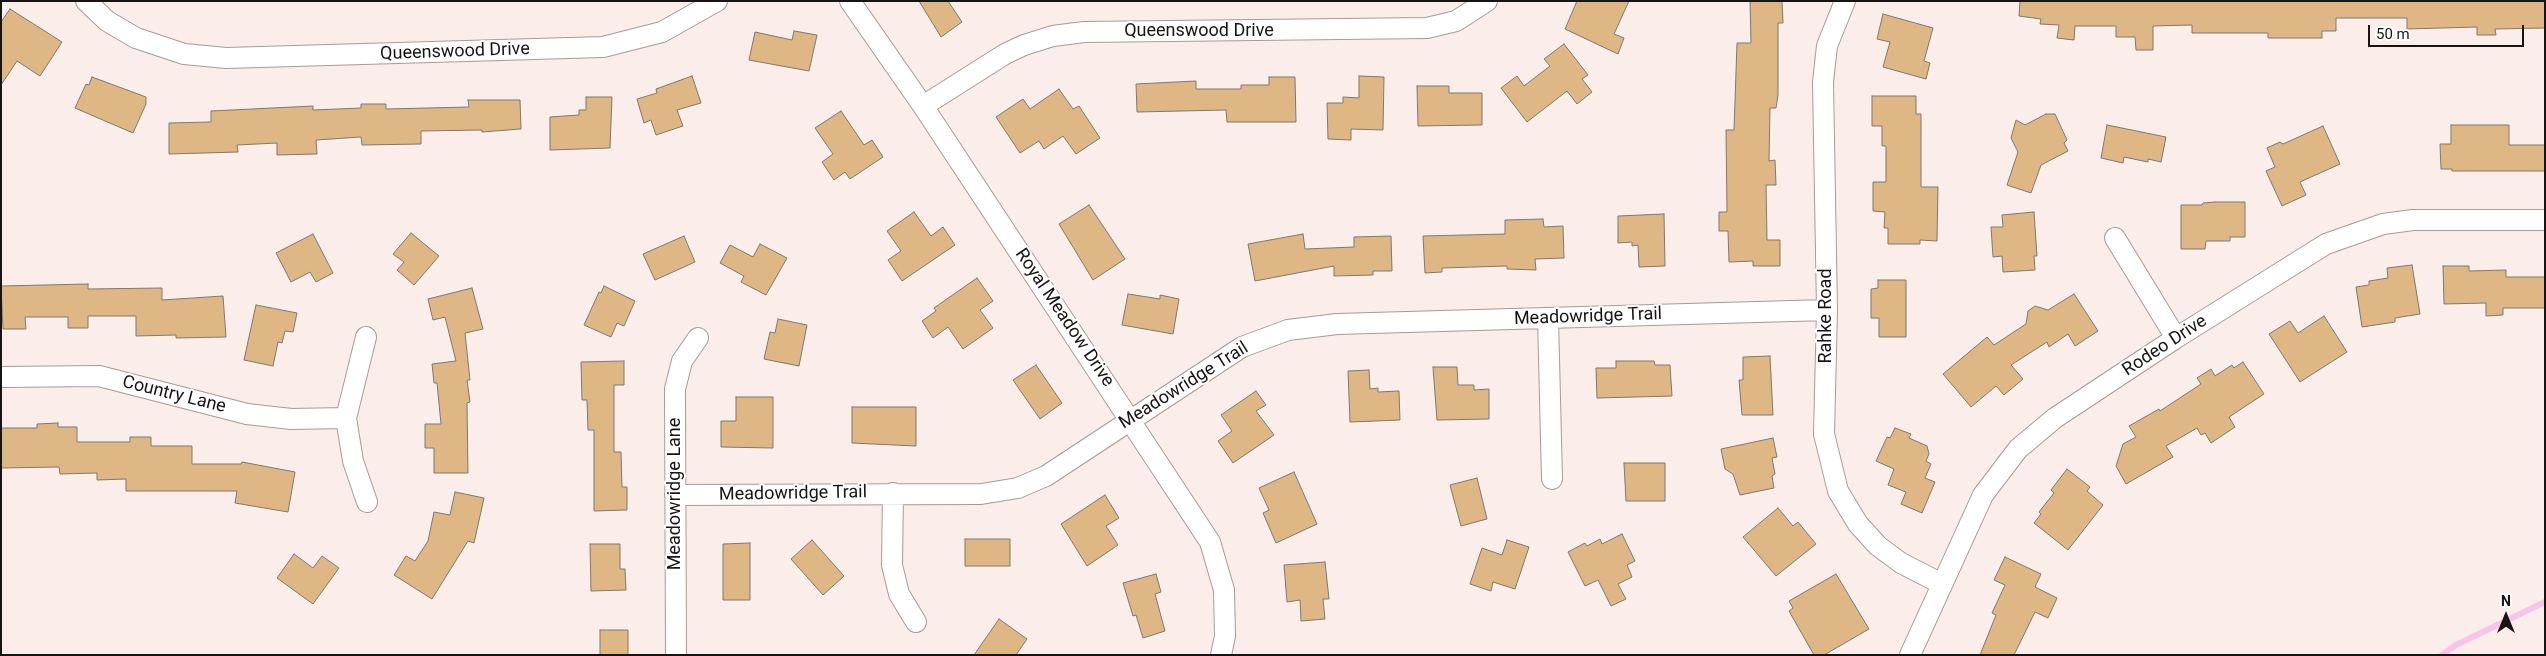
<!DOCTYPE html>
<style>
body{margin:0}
#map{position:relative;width:2546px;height:656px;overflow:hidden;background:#fbeeea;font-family:Roboto,sans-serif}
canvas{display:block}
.frame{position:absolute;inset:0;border:2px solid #181413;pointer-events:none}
.north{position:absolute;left:2481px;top:591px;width:50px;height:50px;-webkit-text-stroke:4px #fff;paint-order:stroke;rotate:0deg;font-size:14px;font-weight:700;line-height:20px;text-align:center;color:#181413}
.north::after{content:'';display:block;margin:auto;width:18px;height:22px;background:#181413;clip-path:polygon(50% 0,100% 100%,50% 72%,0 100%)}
.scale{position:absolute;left:2368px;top:25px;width:156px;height:22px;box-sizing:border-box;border:2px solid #181413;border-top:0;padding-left:6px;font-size:15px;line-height:18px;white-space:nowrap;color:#181413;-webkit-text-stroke:4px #fff;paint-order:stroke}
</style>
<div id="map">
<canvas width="2546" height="656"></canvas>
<div class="frame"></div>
<div class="north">N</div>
<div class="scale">50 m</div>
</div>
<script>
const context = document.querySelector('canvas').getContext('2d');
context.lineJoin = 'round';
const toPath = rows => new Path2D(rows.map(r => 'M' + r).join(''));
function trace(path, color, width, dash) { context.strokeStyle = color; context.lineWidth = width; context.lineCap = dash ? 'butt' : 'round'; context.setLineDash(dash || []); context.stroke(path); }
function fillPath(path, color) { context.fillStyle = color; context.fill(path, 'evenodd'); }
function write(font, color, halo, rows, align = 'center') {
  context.font = font + ' Roboto,sans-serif'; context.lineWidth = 4; context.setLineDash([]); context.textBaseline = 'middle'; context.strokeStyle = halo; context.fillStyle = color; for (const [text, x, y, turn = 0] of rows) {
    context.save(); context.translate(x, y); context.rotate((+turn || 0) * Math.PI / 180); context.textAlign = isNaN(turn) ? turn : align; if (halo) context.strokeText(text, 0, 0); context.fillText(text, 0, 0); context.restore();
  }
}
const stream = toPath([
 [2442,655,2456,645,2545,602]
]);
const building = toPath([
 [919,1,948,1,962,22,941,37,919,1],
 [1577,1,1629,1,1614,34,1624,38,1618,54,1565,29,1577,1],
 [1750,1,1782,1,1783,23,1778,23,1778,95,1776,108,1770,108,1769,161,1775,160,1776,185,1766,185,1767,240,1780,240,1780,266,1753,266,1753,261,1729,262,1728,231,1719,231,1719,212,1727,212,1726,130,1734,130,1737,43,1751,43,1750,1],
 [2020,1,2545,1,2545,28,2495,29,2496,35,2477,35,2477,27,2407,29,2407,18,2336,18,2336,31,2322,31,2322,38,2268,38,2268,33,2192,33,2192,25,2153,26,2153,50,2136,50,2135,37,2116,37,2116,26,2075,26,2074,40,2057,38,2059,25,2040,24,2041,19,2019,16,2020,1],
 [10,9,62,42,40,76,17,61,1,85,1,22,10,9],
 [1883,14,1933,28,1924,61,1930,63,1926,79,1883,67,1890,42,1877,39,1883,14],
 [794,31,817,35,809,71,749,60,755,32,792,40,794,31],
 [1564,44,1588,75,1582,79,1592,92,1577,104,1567,91,1527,122,1501,88,1517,76,1524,86,1550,66,1544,59,1564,44],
 [692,76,701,103,677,110,683,126,656,135,651,120,644,123,637,99,657,93,656,89,692,76],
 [1359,76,1384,77,1383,130,1351,129,1351,140,1328,139,1327,103,1343,103,1343,97,1359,98,1359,76],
 [92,77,146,97,146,104,133,133,75,108,86,84,89,85,92,77],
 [1269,77,1295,77,1296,122,1227,122,1226,110,1137,112,1136,84,1196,81,1196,89,1241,89,1241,85,1269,85,1269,77],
 [1417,86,1449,86,1449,93,1482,93,1482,125,1418,126,1417,86],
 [1059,89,1073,109,1079,106,1100,138,1076,154,1063,136,1044,149,1039,141,1020,153,996,117,1023,99,1030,109,1059,89],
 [1872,96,1916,96,1916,114,1921,114,1921,187,1938,187,1937,241,1920,240,1920,244,1888,244,1888,228,1884,228,1885,212,1873,211,1873,182,1886,182,1886,146,1882,146,1882,126,1872,126,1872,96],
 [586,97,612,97,610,148,550,150,550,117,579,115,579,110,586,110,586,97],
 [468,100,520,100,521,129,482,132,482,130,421,131,421,144,362,145,361,137,316,140,317,154,277,155,277,143,237,145,238,152,169,154,169,123,211,122,211,111,313,106,313,110,361,108,361,104,386,104,386,109,469,107,468,100],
 [841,111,864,145,872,140,883,157,850,179,845,172,834,180,822,162,833,154,815,128,841,111],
 [2046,114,2055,114,2067,140,2064,143,2068,151,2041,165,2031,193,2007,185,2018,152,2011,138,2016,120,2025,125,2046,114],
 [2107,125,2166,137,2161,162,2148,159,2148,162,2124,157,2123,163,2101,158,2107,125],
 [2451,125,2509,125,2509,145,2545,145,2545,171,2452,171,2452,169,2441,169,2440,144,2451,144,2451,125],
 [2323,126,2340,164,2300,182,2306,195,2282,206,2266,171,2275,167,2267,148,2280,142,2283,144,2323,126],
 [2215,202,2245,202,2245,237,2230,237,2230,241,2206,241,2205,249,2181,249,2181,205,2202,205,2203,203,2215,202],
 [1089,205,1125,259,1093,280,1059,224,1089,205],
 [914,212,931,236,943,227,955,245,902,281,888,260,901,251,887,231,914,212],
 [2034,212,2037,256,2034,256,2035,270,2003,272,2002,256,1993,257,1991,227,2003,227,2002,215,2034,212],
 [1664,214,1665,266,1639,267,1638,245,1632,246,1632,242,1618,243,1618,216,1664,214],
 [1543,219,1544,227,1563,226,1564,258,1535,259,1536,270,1507,269,1507,266,1442,268,1442,272,1425,273,1423,236,1505,234,1505,220,1543,219],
 [411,233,439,256,414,285,397,270,404,262,393,254,411,233],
 [313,234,333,273,316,282,310,272,291,282,276,253,313,234],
 [1303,234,1305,249,1354,247,1354,237,1391,236,1392,271,1373,271,1373,275,1334,276,1334,266,1255,281,1248,244,1303,234],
 [684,236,695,262,655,280,643,254,684,236],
 [760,244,787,258,766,295,741,282,744,276,720,263,730,245,753,257,760,244],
 [2412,265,2420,314,2395,318,2395,322,2362,327,2356,287,2369,285,2369,281,2388,278,2387,268,2412,265],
 [2443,266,2469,266,2469,271,2506,270,2506,277,2545,277,2545,308,2503,308,2503,315,2486,316,2486,303,2444,304,2443,266],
 [977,278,993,301,980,310,993,328,963,349,948,327,933,338,922,321,936,311,934,308,977,278],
 [1878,280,1906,280,1906,337,1879,337,1879,318,1871,318,1871,289,1878,288,1878,280],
 [88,284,88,289,162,288,162,300,223,296,226,337,176,338,176,335,136,336,136,316,88,316,88,328,68,328,68,317,25,317,26,329,3,329,1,286,88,284],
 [604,286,635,301,624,326,617,323,611,337,584,325,599,292,601,293,604,286],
 [472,288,483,329,465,333,470,380,467,380,470,402,467,403,468,473,434,473,434,448,425,448,425,424,441,424,437,383,434,383,432,364,456,361,445,317,433,320,428,299,472,288],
 [1128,294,1160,299,1160,295,1179,299,1173,334,1122,325,1128,294],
 [2074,294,2098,331,2075,346,2068,334,2049,347,2047,342,2011,365,2023,379,2004,395,1996,386,1971,407,1943,374,1987,337,1994,345,2026,324,2028,311,2035,306,2048,310,2074,294],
 [256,305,297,313,293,332,285,331,282,343,278,342,273,366,244,360,256,305],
 [2324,316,2347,352,2300,382,2269,334,2290,321,2298,333,2324,316],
 [778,319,807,325,799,366,764,359,770,332,775,333,778,319],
 [1770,356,1773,415,1742,415,1739,380,1743,380,1743,357,1770,356],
 [624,361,624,385,614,385,614,452,621,452,622,487,627,487,627,510,594,511,594,430,588,430,587,400,582,400,581,362,624,361],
 [1616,361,1654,361,1655,365,1670,365,1672,396,1597,398,1596,368,1616,368,1616,361],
 [2243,362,2264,394,2229,417,2235,427,2211,443,2205,433,2201,435,2197,428,2166,446,2173,457,2126,484,2116,466,2123,444,2136,437,2129,426,2159,409,2160,411,2201,384,2197,378,2211,369,2215,376,2232,365,2234,368,2243,362],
 [1036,365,1062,403,1040,419,1013,380,1036,365],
 [1433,367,1457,367,1458,385,1474,385,1474,390,1489,389,1489,419,1437,420,1433,367],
 [1369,370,1370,389,1378,388,1378,392,1399,391,1400,420,1350,422,1348,371,1369,370],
 [1256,391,1266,405,1256,411,1274,435,1233,463,1218,441,1232,431,1221,415,1256,391],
 [736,397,773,397,773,448,721,447,721,421,736,421,736,397],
 [852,407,916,407,916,446,852,443,852,407],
 [58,423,58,427,77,427,77,442,130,442,130,437,151,437,151,446,192,446,192,464,241,464,242,462,295,472,288,512,235,503,237,491,126,491,126,479,97,480,97,473,60,474,59,467,1,468,1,428,37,428,37,424,58,423],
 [1895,428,1911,434,1909,438,1927,446,1929,454,1926,461,1931,464,1925,478,1935,482,1922,513,1901,504,1906,492,1888,485,1894,469,1876,461,1887,437,1890,438,1895,428],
 [1773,438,1777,457,1772,458,1775,474,1772,476,1774,488,1740,495,1733,474,1725,469,1721,449,1773,438],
 [1624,463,1665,463,1665,501,1626,501,1624,463],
 [2067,469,2090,487,2087,491,2103,505,2068,550,2034,523,2041,514,2039,512,2054,493,2051,490,2067,469],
 [1294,472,1317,524,1276,543,1263,513,1269,510,1259,488,1294,472],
 [1477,478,1487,519,1461,526,1450,485,1477,478],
 [455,492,484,498,474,543,468,541,432,599,394,575,406,556,415,561,428,541,434,512,450,515,455,492],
 [1105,495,1119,518,1106,526,1118,545,1087,566,1061,524,1105,495],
 [1778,508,1793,526,1798,522,1816,544,1776,576,1743,537,1778,508],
 [1622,534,1635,561,1627,565,1632,577,1618,584,1626,599,1611,606,1598,580,1585,586,1568,552,1585,543,1587,546,1600,539,1602,544,1622,534],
 [965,539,1010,539,1010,566,965,566,965,539],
 [812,540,844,576,823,595,791,559,812,540],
 [1507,540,1529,547,1515,589,1493,582,1491,591,1470,584,1482,548,1502,555,1507,540],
 [750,543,750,600,723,600,723,544,750,543],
 [590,544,620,544,620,569,625,569,626,590,591,591,590,544],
 [294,554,313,568,322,556,339,568,313,604,277,578,294,554],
 [2005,557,2041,574,2035,587,2057,598,2048,618,2035,612,2014,655,1980,655,1996,615,1992,613,2005,585,1994,580,2005,557],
 [1325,562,1329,599,1323,599,1325,619,1301,621,1300,600,1287,602,1284,565,1325,562],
 [1156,574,1161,592,1155,594,1165,631,1143,638,1136,615,1133,616,1123,583,1156,574],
 [1836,574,1869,629,1824,655,1814,655,1789,611,1793,608,1789,601,1836,574],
 [999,619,1027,639,1016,655,974,655,999,619],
 [600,630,628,630,628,655,600,655,600,630]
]);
const street = toPath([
 [86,1,107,21,136,38,184,54,226,58,603,47,662,32,717,1],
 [850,1,923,106,1210,542,1224,590,1225,636,1221,655],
 [1845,1,1827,46,1823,82,1827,310,1824,434,1838,491,1858,524,1878,546,1901,563,1942,584],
 [923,106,1005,54,1024,45,1053,36,1084,32,1427,28,1456,21,1487,1],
 [2115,238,2176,338],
 [1548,318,1552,479],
 [366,337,346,418,353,461,367,502],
 [1,377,99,376,247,414,291,419,346,418],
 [893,493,892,565,899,594,916,622],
 [675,495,981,494,1018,488,1046,476,1242,347,1288,330,1337,324,1827,310],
 [676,655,675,389,682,361,698,338],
 [1910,655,1983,495,2018,449,2055,418,2176,338,2326,244,2383,224,2413,220,2545,220]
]);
const streetNames = [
 ["Queenswood Drive",1199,31],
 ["Queenswood Drive",455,52,-2],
 ["Rahke Road",1826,316,-90],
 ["Meadowridge Trail",1588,317,-2],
 ["Royal Meadow Drive",1064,318,56],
 ["Rodeo Drive",2165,346,-33],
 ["Meadowridge Trail",1184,386,-32],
 ["Country Lane",174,395,14],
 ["Meadowridge Lane",675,494,-90],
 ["Meadowridge Trail",793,494,-1]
];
trace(stream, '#f8c4ec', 6);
fillPath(building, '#deb785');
trace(building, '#7e7870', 1);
trace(street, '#a69b97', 22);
trace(street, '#fff', 20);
write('18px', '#181413', '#fff', streetNames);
</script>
